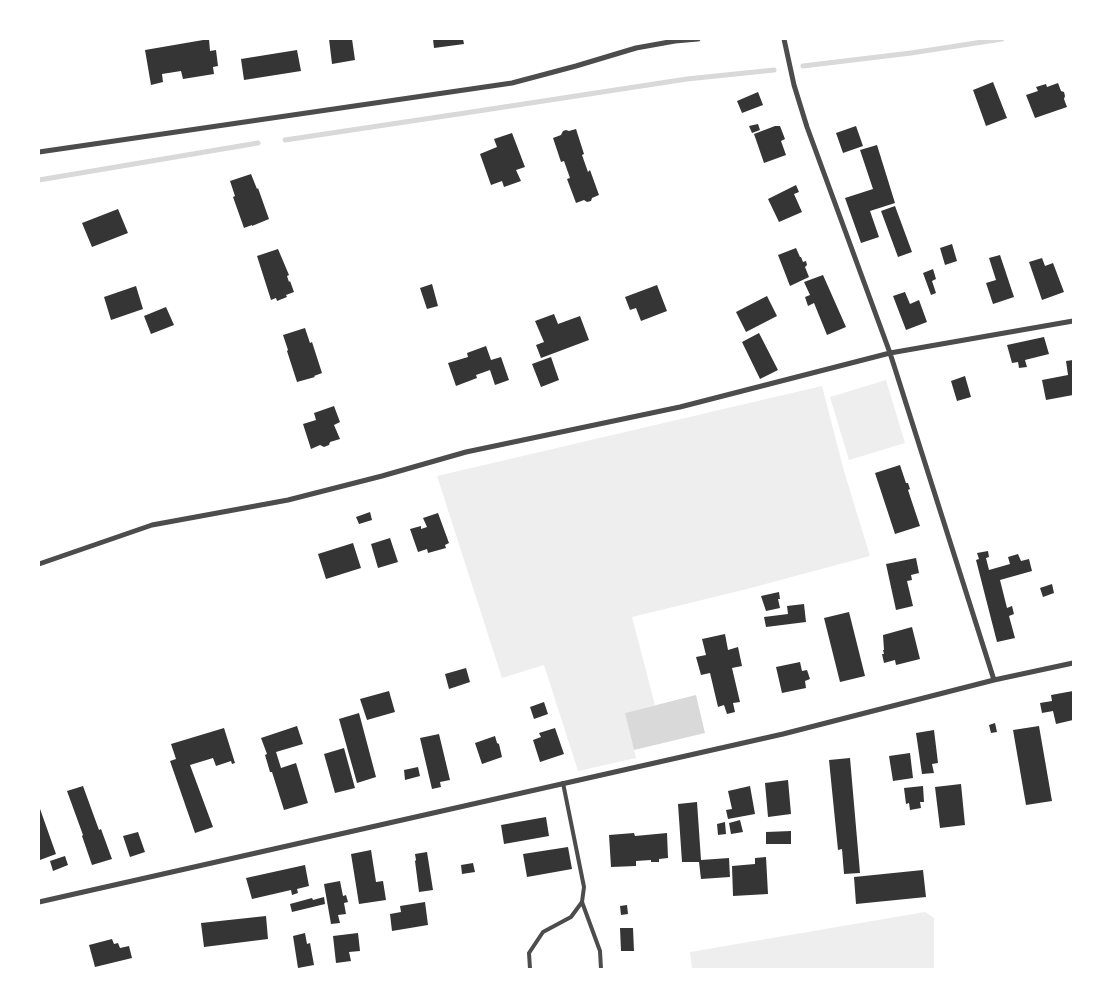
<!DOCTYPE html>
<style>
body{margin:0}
#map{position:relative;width:1112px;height:1008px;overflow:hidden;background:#fff;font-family:"PT Sans Narrow",sans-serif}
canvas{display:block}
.frame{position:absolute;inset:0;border:40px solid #fff;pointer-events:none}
</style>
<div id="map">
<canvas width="1112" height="1008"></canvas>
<div class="frame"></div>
</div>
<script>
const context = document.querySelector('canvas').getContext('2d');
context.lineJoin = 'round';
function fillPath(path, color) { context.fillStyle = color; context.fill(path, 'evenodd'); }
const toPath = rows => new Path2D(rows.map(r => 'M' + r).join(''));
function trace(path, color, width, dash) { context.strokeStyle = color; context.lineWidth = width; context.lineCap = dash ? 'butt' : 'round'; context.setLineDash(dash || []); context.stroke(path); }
const green = toPath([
 [886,380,905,443,849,460,830,397],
 [822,386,844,471,870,556,747,589,632,617,655,705,625,713,636,758,578,771,544,665,502,678,437,476],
 [925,912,934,918,934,969,692,969,690,952]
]);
const water = toPath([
 [696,695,705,733,634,750,625,713]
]);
const stream = toPath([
 [803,66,911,53,1002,39],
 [285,140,465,113,687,79,774,70],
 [39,180,258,143]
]);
const building = toPath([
 [209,39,210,51,216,50,218,66,213,67,214,74,183,79,181,71,162,74,163,82,151,85,145,50],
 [329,39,352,39,355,60,332,64],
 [433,39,463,39,464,44,434,48],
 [297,50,301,71,244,80,241,59],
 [993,82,1007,118,986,126,973,90],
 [1058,83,1061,91,1064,92,1065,96,1064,99,1067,107,1035,118,1026,95,1038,91,1036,87,1046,84,1047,87],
 [758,92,763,105,742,113,737,101],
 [758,124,760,130,752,133,749,126],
 [775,126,780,126,785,139,781,141,786,155,764,163,754,134],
 [856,126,863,146,843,153,836,133],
 [576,129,584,154,582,155,588,172,590,170,599,195,592,198,591,201,587,202,584,200,576,203,567,179,570,178,564,161,561,162,553,138,561,135,563,131,566,130,569,131],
 [512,133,525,167,516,170,521,181,504,187,502,181,491,185,480,154,497,147,494,139],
 [877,145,895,203,870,211,879,237,861,243,845,198,873,189,860,150],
 [251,174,257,189,258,188,269,219,252,226,252,225,244,228,233,197,235,196,230,181],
 [796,185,799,192,794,194,802,212,779,222,768,199],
 [895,206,912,252,898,257,881,211],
 [118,209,128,233,92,247,82,223],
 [952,244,957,261,945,265,940,248],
 [796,248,800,257,801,257,803,262,806,261,807,265,805,267,809,277,790,286,778,255],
 [278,249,289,275,287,276,289,282,290,281,294,292,286,295,287,297,277,301,276,298,271,300,257,256],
 [1000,255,1014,297,993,304,986,283,996,280,989,258],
 [1042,258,1045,266,1053,263,1064,292,1042,300,1029,262],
 [933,269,936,279,932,281,936,293,931,295,923,273],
 [823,275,846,327,827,335,814,303,808,306,805,297,810,295,804,282],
 [432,284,438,306,427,309,420,288],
 [657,285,667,311,641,321,636,308,630,310,625,297],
 [136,286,143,309,111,320,104,297],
 [905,292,910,304,919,300,927,322,906,330,893,296],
 [767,296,777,316,746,332,736,312],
 [166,307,174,325,151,334,144,316],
 [554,314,558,324,580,316,589,340,541,358,536,345,544,342,535,321],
 [305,328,310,343,312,342,322,373,314,376,315,377,297,382,287,351,288,350,283,335],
 [759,333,778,370,760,379,742,342],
 [1044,337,1049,354,1025,360,1027,367,1019,368,1018,362,1012,363,1007,345],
 [486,346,491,360,501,357,509,380,495,385,490,370,476,375,477,378,456,386,448,363,468,357,467,353],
 [551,357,559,380,541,387,532,364],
 [1073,360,1073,395,1046,400,1042,380,1068,375,1066,361],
 [965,376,971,397,957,401,951,381],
 [334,406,340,422,334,425,340,439,330,442,329,445,324,447,320,445,311,449,303,424,316,420,314,413],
 [900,465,906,483,908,483,910,489,908,490,920,526,895,534,875,473],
 [370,512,372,520,359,524,356,517],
 [438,513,449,543,445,545,446,548,428,553,427,549,418,552,410,529,421,526,421,529,427,527,423,518],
 [390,538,398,562,378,568,371,544],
 [353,543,361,568,326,579,318,554],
 [988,551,989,557,986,558,989,570,1010,564,1008,557,1018,554,1021,561,1029,559,1032,571,1000,580,1007,608,1012,606,1014,614,1009,616,1015,638,997,642,976,560,979,559,977,553],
 [916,558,919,573,911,575,912,580,907,581,913,606,896,610,886,564],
 [1052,584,1054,593,1043,597,1040,588],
 [779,592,780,599,778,599,780,608,766,611,761,596],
 [804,604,806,622,766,627,764,617,788,614,787,606],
 [849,612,865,676,840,682,824,618],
 [912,627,920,659,896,665,895,660,884,663,882,654,884,654,883,650,884,650,883,635],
 [725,634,728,650,738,647,742,666,732,668,740,702,733,703,735,712,727,714,724,705,718,707,710,673,701,675,696,657,706,655,702,639],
 [800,662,802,671,807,670,810,679,805,681,806,688,782,693,776,667],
 [466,668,470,682,449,689,445,674],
 [389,691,395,712,367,720,360,699],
 [1073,691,1073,720,1056,724,1053,711,1042,713,1040,703,1052,701,1051,695],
 [544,702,548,714,534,719,530,707],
 [359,713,376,777,357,783,339,719],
 [995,723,997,732,991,733,989,725],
 [297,726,303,744,276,752,281,768,296,763,308,803,284,810,272,772,270,772,265,755,267,754,261,738],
 [1039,726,1052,801,1026,805,1013,730],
 [224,728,235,763,232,764,231,761,216,766,213,758,190,765,213,827,195,833,170,761,176,759,171,744],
 [555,728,564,754,540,762,533,740,541,737,539,733],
 [934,730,938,763,932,764,934,773,922,774,916,733],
 [439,734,450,780,440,782,441,787,432,789,420,738],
 [495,736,497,743,499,744,502,757,482,764,475,743],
 [344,748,355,788,335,793,324,754],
 [910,753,913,778,893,781,889,756],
 [850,758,860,873,844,874,842,849,838,850,829,760],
 [418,767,420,776,405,780,404,770],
 [788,780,791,814,768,817,765,783],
 [961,784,965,825,940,828,935,787],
 [83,786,99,830,101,829,112,859,92,865,82,836,83,835,67,791],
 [750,786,755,814,728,819,726,810,732,809,728,791],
 [923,786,924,802,920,802,921,808,910,810,909,803,906,804,904,788],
 [697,802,701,860,729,858,730,877,701,879,699,862,682,862,678,804],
 [39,806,56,854,40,860,39,857],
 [546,817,549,836,504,844,501,825],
 [740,820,743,832,731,834,729,823],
 [725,822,726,834,718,835,717,824],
 [791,831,791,844,766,844,766,832],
 [138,832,145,852,130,857,123,836],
 [634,833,635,836,667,833,668,858,659,859,659,862,651,862,651,860,636,861,636,866,611,867,609,835],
 [568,847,572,869,527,877,523,854],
 [371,850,376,882,383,881,386,900,359,904,351,854],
 [427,852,433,890,419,892,415,861,416,860,415,854],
 [65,856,68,865,53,871,50,861],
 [766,857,768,894,733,896,732,866,755,864,755,858],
 [473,863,475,872,462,874,461,865],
 [305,865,309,886,297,889,298,893,292,895,291,890,252,899,246,878],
 [923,870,926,897,856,904,854,877],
 [340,881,343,896,346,895,348,902,344,903,346,914,338,915,340,923,331,924,324,884],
 [324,897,325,904,292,912,290,904,312,898,313,900],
 [425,902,428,925,392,931,390,914,401,912,400,906],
 [627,905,628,914,621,915,620,906],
 [266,916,268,939,204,947,201,923],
 [620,928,633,928,634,951,621,951],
 [305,933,307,944,310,943,314,965,298,968,293,936],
 [358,933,360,951,349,952,351,961,336,963,333,936],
 [112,939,114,944,118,943,120,948,129,946,132,958,95,967,89,945]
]);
const service = toPath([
 [582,902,600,951,601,969],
 [530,969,529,953,543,932,571,917,582,902,584,887,563,783]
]);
const minor = toPath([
 [784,39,794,85,807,127,890,353,994,680],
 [39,152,512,83,576,66,636,48,675,41,698,39],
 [39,564,152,525,288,500,382,476,466,452,680,407,890,353,1073,321],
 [39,902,783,734,994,680,1073,663]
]);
fillPath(green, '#eee');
fillPath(water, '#d9d9d9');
trace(stream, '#d9d9d9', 5);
fillPath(building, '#353535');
trace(service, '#4c4c4c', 4);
trace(minor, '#4c4c4c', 5);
</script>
